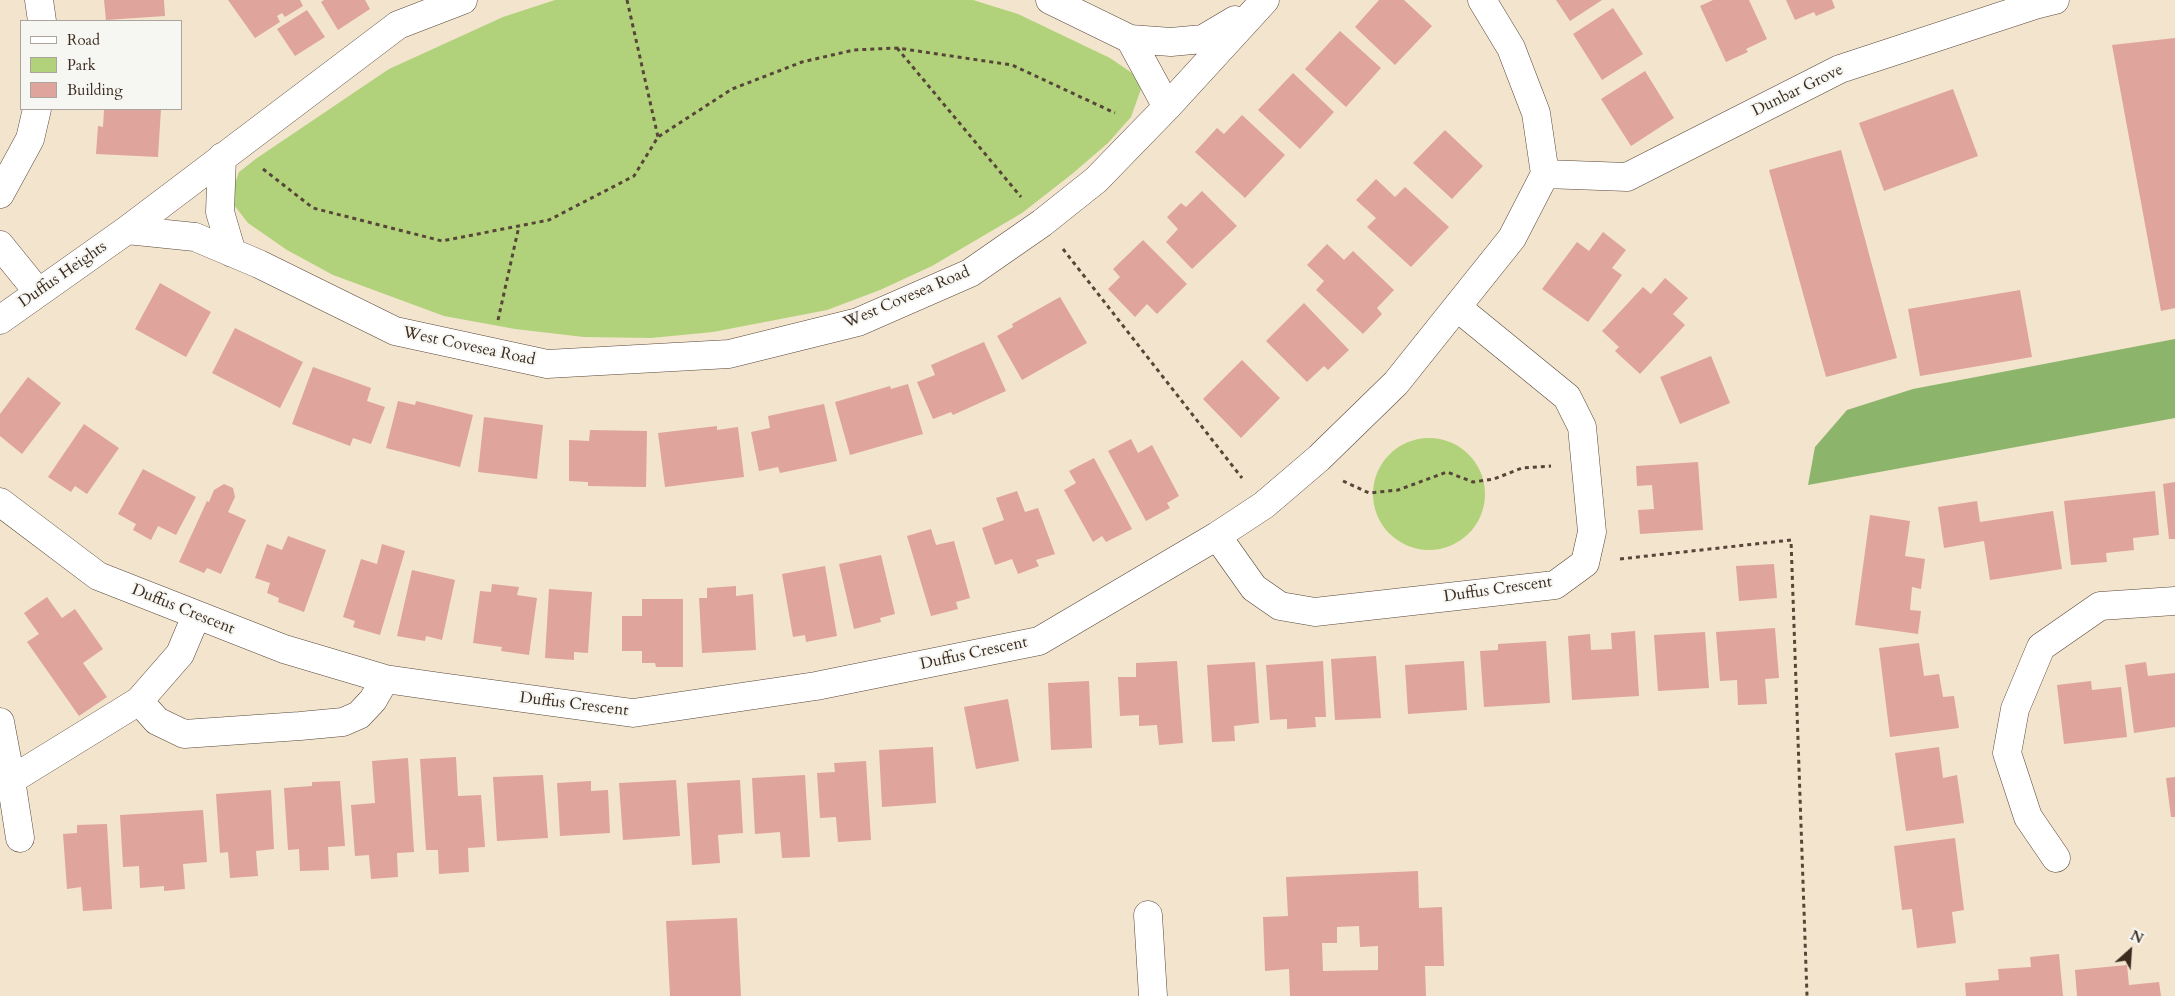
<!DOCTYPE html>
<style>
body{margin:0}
#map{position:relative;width:2175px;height:996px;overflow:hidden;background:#f3e4ce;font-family:Cardo,serif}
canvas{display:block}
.legend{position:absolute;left:20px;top:20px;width:162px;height:90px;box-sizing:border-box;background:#f6f6f2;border:1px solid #aba49d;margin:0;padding:6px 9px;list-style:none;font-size:15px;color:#3b2a1e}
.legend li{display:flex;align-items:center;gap:10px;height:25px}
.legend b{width:25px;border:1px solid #aba49d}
.north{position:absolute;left:2105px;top:926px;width:50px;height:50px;-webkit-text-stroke:4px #f6f6f2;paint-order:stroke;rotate:26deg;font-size:14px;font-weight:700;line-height:20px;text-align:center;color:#3b2a1e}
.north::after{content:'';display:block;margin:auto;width:18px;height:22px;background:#3b2a1e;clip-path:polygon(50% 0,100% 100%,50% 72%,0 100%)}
</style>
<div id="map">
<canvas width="2175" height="996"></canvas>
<ul class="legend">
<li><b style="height:6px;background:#fff"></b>Road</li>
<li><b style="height:14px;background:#b1d27a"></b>Park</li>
<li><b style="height:14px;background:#dfa49c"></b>Building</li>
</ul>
<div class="north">N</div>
</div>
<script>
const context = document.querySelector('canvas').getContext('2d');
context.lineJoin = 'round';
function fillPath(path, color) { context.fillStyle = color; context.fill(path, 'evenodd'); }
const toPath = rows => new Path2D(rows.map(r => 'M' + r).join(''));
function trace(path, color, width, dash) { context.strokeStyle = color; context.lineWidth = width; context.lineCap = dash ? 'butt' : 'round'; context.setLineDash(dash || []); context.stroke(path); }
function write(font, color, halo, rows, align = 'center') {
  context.font = font + ' Cardo,serif'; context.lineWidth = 4; context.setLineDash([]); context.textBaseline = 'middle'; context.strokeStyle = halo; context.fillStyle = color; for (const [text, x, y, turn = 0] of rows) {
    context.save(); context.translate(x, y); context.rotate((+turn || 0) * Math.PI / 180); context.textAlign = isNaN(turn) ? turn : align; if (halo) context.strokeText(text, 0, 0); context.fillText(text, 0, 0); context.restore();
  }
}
const green = toPath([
 [555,0,973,0,1018,14,1110,58,1132,73,1141,89,1131,117,1108,143,1072,174,1022,213,932,266,880,290,827,310,713,332,651,338,584,337,515,329,444,316,333,275,287,250,248,223,234,205,233,189,239,172,257,158,389,69,503,17],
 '1373 494a56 56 0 1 1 112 0a56 56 0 1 1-112 0Z'
]);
const forest = toPath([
 [2175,339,2175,418,1808,485,1815,447,1847,410,1913,389]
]);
const building = toPath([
 [104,0,164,0,165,16,106,20],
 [228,0,300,0,303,6,285,17,282,13,277,16,280,22,255,38],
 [324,0,365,0,370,9,338,30,321,2],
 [1379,0,1404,0,1432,26,1395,65,1355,27],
 [1556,0,1602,0,1570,21],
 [1713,0,1749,0,1767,39,1746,49,1748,52,1726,62,1700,6],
 [1786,0,1832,0,1835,8,1816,16,1814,12,1795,20],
 [1613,8,1643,54,1602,80,1573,34],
 [307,10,325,37,295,56,277,29],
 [1340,31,1381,68,1346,107,1305,69],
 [2175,38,2175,308,2161,311,2112,45],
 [1645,71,1674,118,1631,146,1601,99],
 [1293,73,1334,112,1300,149,1258,110],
 [1953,89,1978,156,1884,191,1859,123],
 [104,109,161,109,158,157,96,154,98,126,103,127],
 [1242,115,1285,155,1245,198,1195,152,1217,128,1224,134],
 [1445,130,1483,166,1452,199,1413,163],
 [1841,150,1897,358,1826,377,1769,170],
 [1376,179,1395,197,1405,187,1449,227,1411,267,1367,227,1376,218,1356,200],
 [1202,191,1237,226,1192,269,1166,242,1178,229,1167,217,1181,203,1186,207],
 [1603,232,1626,250,1612,268,1622,275,1588,322,1542,289,1577,242,1589,251],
 [1143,240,1187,284,1157,314,1147,304,1135,317,1108,289,1120,277,1113,269],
 [1327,244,1344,260,1353,251,1394,290,1377,308,1382,314,1363,334,1316,290,1324,281,1307,265],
 [1665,278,1688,298,1673,314,1685,325,1640,374,1615,351,1619,347,1602,331,1643,287,1651,294],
 [160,283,211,312,186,357,135,329],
 [2020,290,2032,357,1920,376,1908,309],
 [1060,297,1087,343,1022,380,997,336,1013,327,1012,324],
 [1304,303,1349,350,1328,370,1324,366,1307,382,1266,341],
 [235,328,303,362,280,408,212,373],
 [984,342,1006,391,953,415,951,412,933,419,917,382,935,375,931,365],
 [1711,356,1730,403,1680,424,1660,377],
 [1242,360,1280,398,1241,438,1203,399],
 [313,367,371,388,367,401,385,407,371,444,353,438,350,446,292,424],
 [28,377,61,403,22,454,0,436,0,414],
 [908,384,923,434,850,455,835,402,890,386,891,389],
 [398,401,415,405,416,401,473,415,460,467,386,448],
 [824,404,837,461,780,473,778,467,759,471,751,432,770,428,768,416],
 [484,417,543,425,537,479,478,472],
 [84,424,119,448,87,494,75,486,71,492,48,477],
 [717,426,717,430,738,427,744,477,665,487,658,433],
 [590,430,647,431,646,487,588,486,588,482,569,481,569,440,589,441],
 [1131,439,1138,453,1152,445,1179,496,1167,503,1170,508,1146,521,1108,451],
 [1094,458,1132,529,1106,542,1102,536,1093,542,1064,490,1076,483,1069,471],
 [1698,462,1703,530,1640,534,1638,510,1654,509,1652,485,1637,486,1636,466],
 [143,469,196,497,176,535,158,526,151,540,133,530,136,524,118,514],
 [2175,482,2175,539,2169,539,2163,484],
 [224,484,233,488,235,497,228,512,246,520,221,574,207,568,204,573,179,562,207,501,209,502,214,490],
 [1017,491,1025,512,1038,508,1055,554,1036,560,1039,566,1018,574,1012,559,995,565,982,528,1004,520,996,498],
 [2155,491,2159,535,2133,538,2134,550,2106,553,2107,562,2071,565,2064,501],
 [1977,501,1980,522,2053,511,2062,569,1990,580,1984,541,1944,548,1938,507],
 [1870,515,1910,521,1905,556,1925,559,1921,589,1912,587,1910,610,1921,611,1918,634,1855,625],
 [931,529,936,545,954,541,970,598,956,602,958,609,931,616,907,536],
 [288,536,326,550,304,612,278,602,279,598,267,593,270,583,255,578,267,544,282,550],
 [382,544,405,551,380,635,353,627,355,621,343,617,361,559,377,564],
 [881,555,895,614,880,618,881,622,854,629,839,564],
 [1774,564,1777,598,1739,601,1736,566],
 [825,566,837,636,806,642,805,635,793,637,782,574],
 [412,570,455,580,442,640,426,636,425,641,397,636],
 [492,584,519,587,517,595,537,598,529,655,501,651,502,647,473,643,480,591,491,592],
 [736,586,736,596,753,594,756,650,702,653,699,598,707,598,707,588],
 [549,589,592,592,588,653,574,652,574,660,545,658],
 [47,597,62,618,75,609,103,649,83,663,107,697,79,716,27,642,39,634,24,613],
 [642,599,683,599,683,667,656,667,655,663,642,663,642,651,622,651,622,616,642,616],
 [1775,628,1779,678,1765,679,1767,704,1738,705,1737,680,1720,681,1716,632],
 [1635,631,1639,696,1572,700,1568,636,1590,634,1591,650,1612,649,1611,633],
 [1705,632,1709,688,1658,691,1654,635],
 [1546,641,1550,703,1484,707,1480,651,1498,650,1498,644],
 [1919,643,1924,676,1939,674,1943,697,1954,696,1959,728,1890,737,1879,648],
 [1376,656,1381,718,1335,720,1331,659],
 [1177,661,1183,743,1159,745,1157,725,1139,726,1139,715,1120,716,1118,677,1136,677,1136,663],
 [1323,661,1326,717,1315,717,1316,727,1287,729,1287,719,1270,720,1266,665],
 [1464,661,1467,710,1408,714,1405,665],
 [1255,662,1259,723,1234,726,1235,741,1212,742,1207,665],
 [2146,662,2148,676,2175,673,2175,727,2134,733,2125,665],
 [1089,681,1092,748,1051,750,1048,683],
 [2091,681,2092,690,2121,687,2127,737,2064,744,2057,685],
 [1008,699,1019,761,976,769,964,707],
 [933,747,936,803,882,807,879,750],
 [1939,747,1943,778,1957,775,1964,823,1906,831,1895,753],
 [456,757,458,796,481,795,485,847,468,848,469,872,439,874,438,850,426,850,420,759],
 [408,758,414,852,397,853,398,877,371,879,369,855,355,856,351,805,375,803,372,761],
 [866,761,871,840,838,842,836,817,820,818,817,773,835,772,834,763],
 [543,775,548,838,497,841,493,777],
 [805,775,810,857,782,858,780,832,755,834,752,778],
 [2175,777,2175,817,2171,817,2166,778],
 [676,780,680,836,623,840,619,783],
 [740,780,743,833,718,835,720,863,692,865,687,783],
 [340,781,345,846,328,847,329,870,300,871,299,849,288,850,284,788,312,786,312,782],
 [591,781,591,791,608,790,610,833,560,836,557,783],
 [271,790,274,849,256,851,258,876,230,878,228,852,220,853,216,794],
 [203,810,207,862,183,864,185,889,164,891,164,886,140,888,139,866,123,867,120,815],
 [107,824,112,909,83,911,81,887,67,889,63,834,77,833,77,825],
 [1955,838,1964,910,1952,912,1956,943,1917,948,1912,909,1902,910,1894,846],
 [1418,871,1419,908,1442,907,1444,966,1425,966,1426,996,1290,996,1289,969,1265,971,1263,917,1288,916,1286,877],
 [1359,926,1360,947,1378,946,1378,970,1323,971,1322,943,1337,943,1337,927],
 [737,918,741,996,670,996,666,921],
 [2059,954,2063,996,1966,996,1965,983,1999,980,1998,969,2031,967,2030,957],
 [2127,965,2129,985,2159,982,2161,996,2077,996,2075,970]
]);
const path = toPath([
 [627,0,658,137],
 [897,48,1021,197],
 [263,169,313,208,442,241,549,220,634,176,658,137,732,89,802,62,854,50,897,48,1012,65,1115,113],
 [1063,249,1242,478],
 [498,320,519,226],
 [1343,481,1369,493,1398,490,1447,472,1473,482,1494,479,1522,468,1551,466],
 [1620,559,1791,540,1807,996]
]);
const minor = toPath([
 [39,0,42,21],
 [1050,0,1130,39,1167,107],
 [1130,39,1171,42,1203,39,1235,20],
 [222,157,220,212,232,253],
 [1545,174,1627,177,1840,69,2035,5,2055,0],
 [0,194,30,139,37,109],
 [127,230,195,237,259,264,395,331,547,364,729,354,858,322,970,273,1042,223,1096,180,1167,107,1265,0],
 [0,245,38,292],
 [0,320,127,230,398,25,463,0],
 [0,502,98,576,284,649,385,679,441,687,633,713,816,686,1039,641,1217,536,1264,505,1319,458,1396,383,1512,238,1545,174,1536,113,1511,48,1482,0],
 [1217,536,1254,588,1280,606,1315,612,1555,585,1585,563,1592,532,1582,427,1567,397,1458,308],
 [139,701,157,721,184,734,300,726,343,722,359,715,373,700,385,679],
 [0,722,11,780,139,701,180,654,196,616],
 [11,780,20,838],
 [2056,858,2028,817,2007,753,2015,709,2041,647,2100,606,2175,601],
 [1148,915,1153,996]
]);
const streetNames = [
 ["Dunbar Grove",1798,91,-26],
 ["Duffus Heights",63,275,-35],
 ["West Covesea Road",907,298,-23],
 ["West Covesea Road",469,347,12],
 ["Duffus Crescent",1498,590,-8],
 ["Duffus Crescent",183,610,22],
 ["Duffus Crescent",974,654,-12],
 ["Duffus Crescent",574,705,7]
];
fillPath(green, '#b1d27a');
fillPath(forest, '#8cb46a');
fillPath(building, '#dfa49c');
trace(minor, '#574638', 29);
trace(path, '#574638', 3, [4, 4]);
trace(minor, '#fff', 28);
write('16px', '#3b2a1e', '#f6f6f2', streetNames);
</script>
